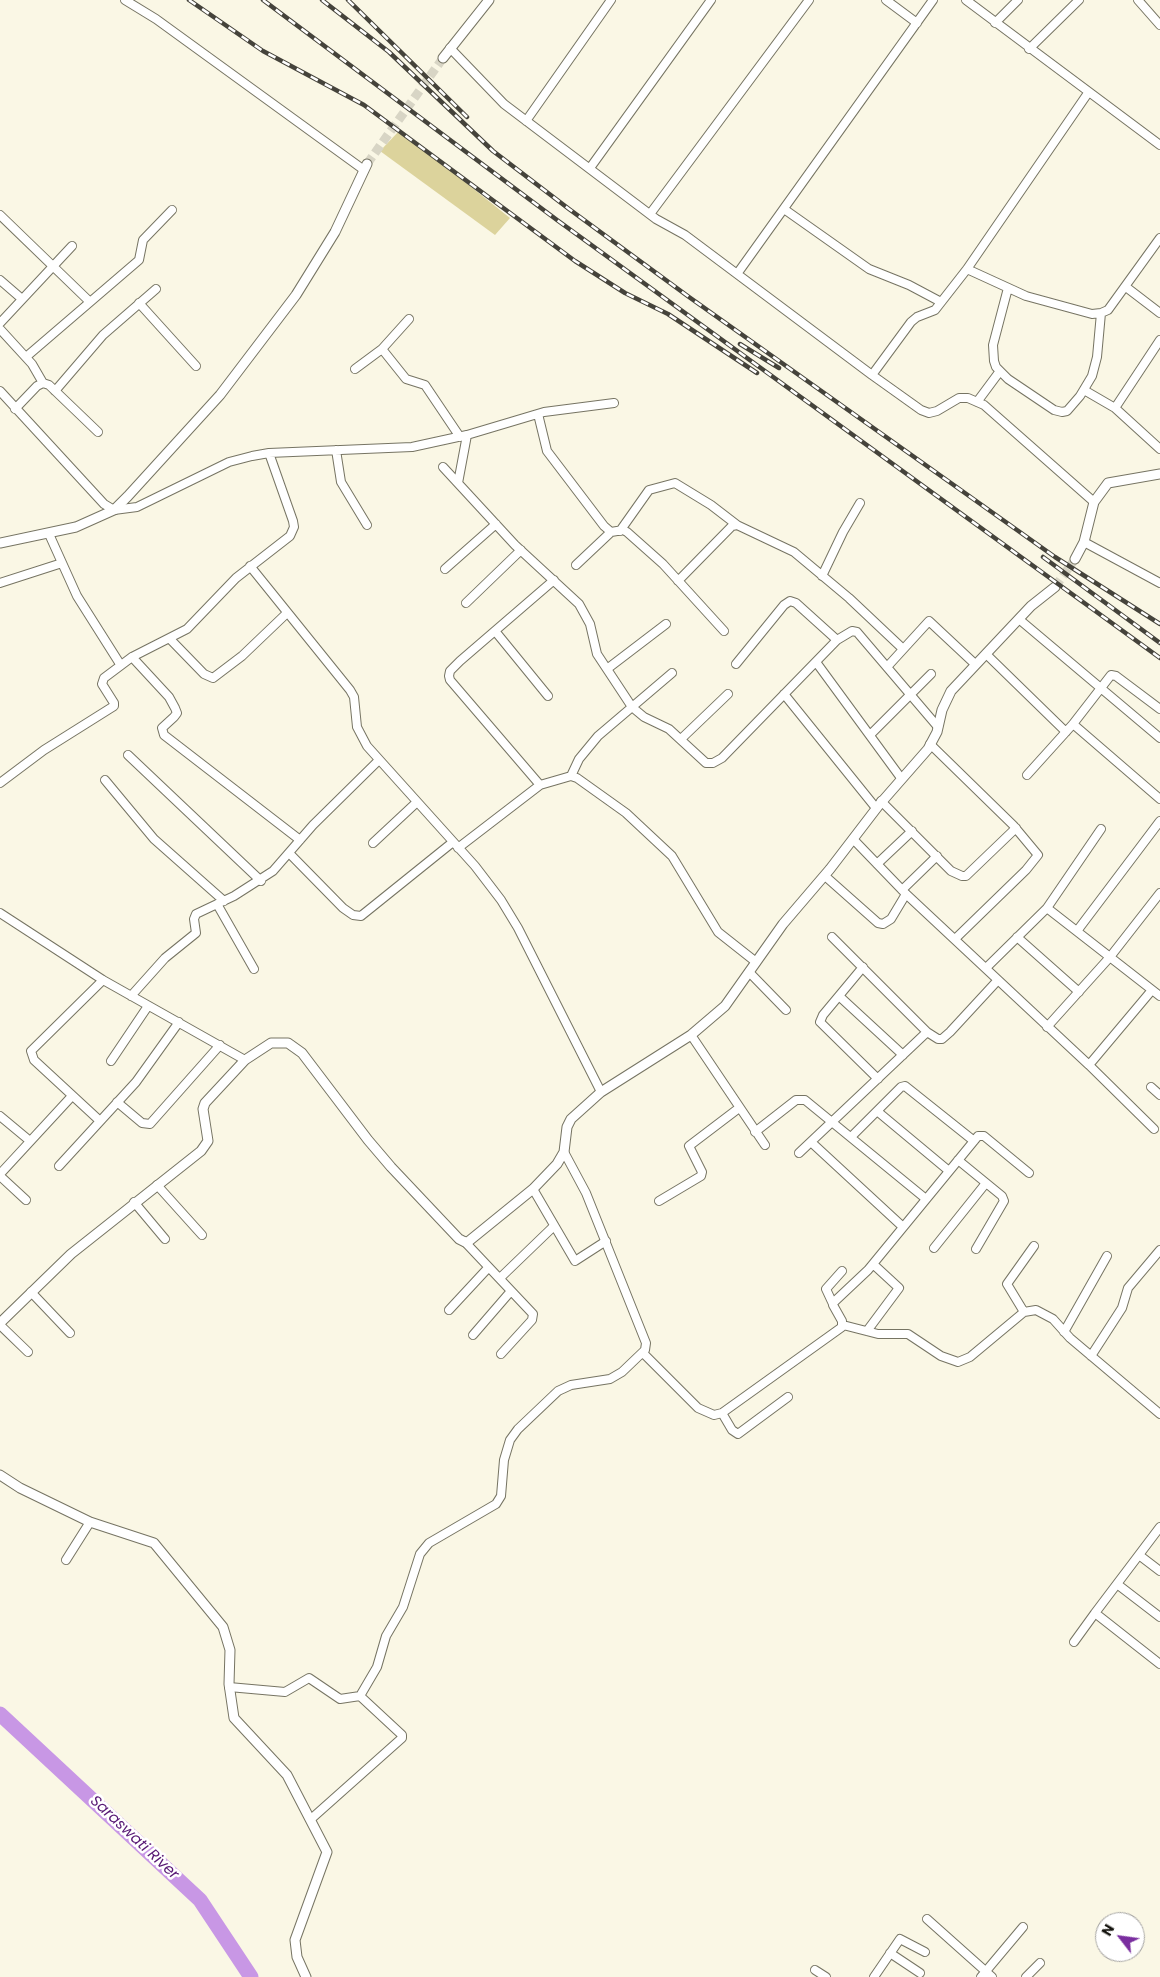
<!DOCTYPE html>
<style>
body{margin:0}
#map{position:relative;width:1160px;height:1977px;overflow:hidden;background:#faf7e5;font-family:Poppins,sans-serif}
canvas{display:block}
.north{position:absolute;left:1095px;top:1912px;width:50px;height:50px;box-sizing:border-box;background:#fff;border:1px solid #a2a19f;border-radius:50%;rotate:300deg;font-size:14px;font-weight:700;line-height:20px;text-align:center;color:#16150f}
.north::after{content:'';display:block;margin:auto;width:18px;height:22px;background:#7a2e9f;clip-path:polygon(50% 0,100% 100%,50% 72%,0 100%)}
</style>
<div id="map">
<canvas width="1160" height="1977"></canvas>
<div class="north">N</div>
</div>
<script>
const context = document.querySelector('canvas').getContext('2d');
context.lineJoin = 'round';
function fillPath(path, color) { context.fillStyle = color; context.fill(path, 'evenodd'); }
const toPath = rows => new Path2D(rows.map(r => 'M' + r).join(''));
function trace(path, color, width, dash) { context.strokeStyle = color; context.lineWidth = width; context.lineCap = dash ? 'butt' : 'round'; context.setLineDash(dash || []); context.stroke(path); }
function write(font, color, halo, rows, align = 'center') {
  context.font = font + ' Poppins,sans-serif'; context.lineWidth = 5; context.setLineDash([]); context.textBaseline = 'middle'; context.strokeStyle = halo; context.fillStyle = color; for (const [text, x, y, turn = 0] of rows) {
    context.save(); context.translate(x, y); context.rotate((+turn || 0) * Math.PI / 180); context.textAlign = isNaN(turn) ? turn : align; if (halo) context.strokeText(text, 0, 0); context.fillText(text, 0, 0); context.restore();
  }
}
const green = toPath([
 [400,130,510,218,495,235,380,151]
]);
const river = toPath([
 [0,1714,200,1900,251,1977]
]);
const tertiaryTunnel = toPath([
 [367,164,443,58],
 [1055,587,1075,559]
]);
const minor = toPath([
 [125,0,156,19,364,170],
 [886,0,917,23],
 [966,0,1160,145],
 [1138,0,1160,25],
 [995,23,1018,0],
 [450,48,504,104,656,219,685,235,872,375,921,410,929,413,937,411,959,398,968,398,984,405,1094,502],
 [1029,49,1079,0],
 [526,121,611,0],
 [590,168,711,0],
 [784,209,869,269,909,285,941,302],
 [650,214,809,0],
 [0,215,90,302],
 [967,269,1026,296,1092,314,1101,313,1108,310,1160,238],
 [737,274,933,0],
 [0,280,22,299],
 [1126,287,1160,313],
 [1008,288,993,345,994,361,996,367,1008,379,1054,410,1062,412,1067,411,1080,396,1092,376,1097,357,1101,313],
 [139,303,196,366],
 [0,323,72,246],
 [0,329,32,364,43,383],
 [382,349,406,379,425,385,460,437],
 [26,357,139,260,143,240,172,210],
 [355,369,382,349,409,319],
 [872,375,911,322,917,317,935,310,967,269,1088,93],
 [1084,390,1115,408,1160,449],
 [0,391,104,504,114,510,137,507,229,462,252,456,269,453,412,447,467,435,544,412,614,403],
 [55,391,103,335,156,289],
 [977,402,1000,371],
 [1115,408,1160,340],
 [15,409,37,386,43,383,49,385,98,432],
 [538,414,547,451,604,526,611,532,623,530,627,532,663,564,724,631],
 [336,450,341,482,367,525],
 [443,467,515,545,579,604,590,624,597,654,632,707,644,717,669,729,706,763,713,763,722,758,837,640,852,631,857,632,938,727],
 [458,483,467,435],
 [620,531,649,490,675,483,711,505,737,525],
 [49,534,77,596,120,664],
 [1084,542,1160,583],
 [576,565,611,532],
 [250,566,350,690,354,697,357,727,367,746,475,866,501,900,518,928,601,1092],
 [445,569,496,524],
 [822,576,843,532,860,503],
 [678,581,732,526,737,525,794,552,849,598,902,648],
 [0,583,62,563],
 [466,603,521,550],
 [1020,620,1160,738],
 [495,631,548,696],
 [170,639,204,674,213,678,242,656,287,613],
 [986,654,1066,732],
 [132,657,169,697,175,708,177,713,174,717,162,728,164,735,300,840],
 [816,662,901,778],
 [736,664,784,605,790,601,796,603,837,640],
 [887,667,929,621,975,664],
 [607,669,666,624],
 [784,694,876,808],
 [1073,724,1160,799],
 [870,735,931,674],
 [681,739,728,694],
 [930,744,1013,825,1038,855,1026,870,955,939],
 [128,755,261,881],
 [1027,775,1073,724,1111,675,1116,676,1160,709],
 [571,776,579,759,598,736,672,673],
 [105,780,154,839,224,901],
 [0,783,44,750,114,706,114,703,102,684,104,678,132,657,187,629,236,578,290,536,294,527,293,521,269,453],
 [540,785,450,680,449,676,450,671,460,661,554,580],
 [881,801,951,871,962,876,966,876,1016,828],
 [853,839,906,894,1089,1065,1154,1129],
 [373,843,417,802],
 [458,848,540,785,571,776,577,778,626,813,672,856,718,932,756,962],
 [289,853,343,908,353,915,361,916,453,842],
 [877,864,912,831],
 [825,876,878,923,883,924,891,919,906,894],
 [902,890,937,856],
 [217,904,254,969],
 [1047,908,1160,996],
 [0,913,103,980,245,1060],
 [1077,931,1160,821],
 [832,937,927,1032,938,1039,942,1039,950,1032,998,980],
 [1017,937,1079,992],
 [863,967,823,1015,820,1022,878,1079],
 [986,968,1047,908,1101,829],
 [749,972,786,1010],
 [131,996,165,958,196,933,194,919,196,914,234,896,273,871,313,825,379,760],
 [839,996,903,1055],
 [1047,1027,1110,957,1160,893],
 [691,1035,765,1145],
 [111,1061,148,1006],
 [1089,1065,1152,990],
 [1151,1087,1160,1095],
 [117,1102,142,1123,150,1124,220,1045],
 [877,1111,949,1171],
 [0,1116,30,1141],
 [100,1121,34,1060,31,1051,103,980],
 [755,1132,796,1100,805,1100,926,1199],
 [852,1136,901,1087,905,1086,974,1141],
 [811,1142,903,1227],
 [799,1153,927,1032],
 [958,1160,1002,1196,1004,1201,976,1249],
 [59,1166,136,1082,179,1022],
 [0,1174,72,1096],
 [0,1176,26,1200],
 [157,1185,202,1235],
 [533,1189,575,1261,606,1241],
 [659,1201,701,1176,702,1172,689,1146,739,1108],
 [134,1202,165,1239],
 [465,1242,533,1314,532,1320,501,1354],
 [934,1248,986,1183],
 [500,1278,554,1226],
 [31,1292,70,1333],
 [833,1304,826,1289,842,1271],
 [449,1310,488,1268],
 [1024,1312,1007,1284,1034,1246],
 [0,1325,28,1352],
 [843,1325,878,1334,908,1334,941,1356,958,1362,970,1357,1024,1312,1036,1310,1053,1319,1070,1338,1160,1414],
 [867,1331,899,1288,873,1264],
 [1064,1332,1107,1256],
 [473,1335,511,1291],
 [643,1353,698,1408,714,1415,722,1413,842,1327,842,1321,833,1305,834,1302,868,1270,978,1136,984,1136,1029,1173],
 [1091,1356,1122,1308,1128,1288,1160,1250],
 [722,1413,732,1430,738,1434,788,1397],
 [1160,1527,1095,1613,1160,1664],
 [1139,1555,1160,1571],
 [66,1560,90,1522],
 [1117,1584,1160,1617],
 [1074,1642,1095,1613],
 [229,1687,285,1692,309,1678,340,1699,360,1696],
 [311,1819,402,1738,402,1735,360,1696,377,1667,386,1636,403,1607,420,1554,429,1543,496,1504,501,1496,504,1460,510,1440,518,1429,558,1391,571,1385,610,1379,622,1372,645,1350,646,1343,586,1193,564,1152],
 [927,1919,992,1977],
 [890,1953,920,1973],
 [815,1970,826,1977],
 [874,1977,900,1939,925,1952],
 [981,1977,1023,1927],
 [1026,1977,1040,1963]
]);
const tertiary = toPath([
 [443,58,489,0],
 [0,543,76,527,114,510,128,496,220,395,296,295,335,232,367,164],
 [1075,559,1084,542,1094,502,1108,483,1160,474],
 [0,1323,71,1254,201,1151,208,1141,203,1109,205,1103,245,1060,271,1043,288,1043,302,1053,368,1140,391,1167,459,1239,465,1242,469,1241,533,1189,557,1164,564,1152,567,1127,571,1119,601,1092,691,1035,725,1006,783,924,830,869,879,805,928,749,937,732,942,710,951,691,1031,606,1055,587],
 [0,1475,20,1488,90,1522,154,1543,223,1627,230,1650,229,1684,234,1718,287,1775,327,1852,295,1940,297,1957,306,1977]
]);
const rail = toPath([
 [189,0,263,51,364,105,575,261,625,293,668,314,757,373],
 [263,0,557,220,1160,658],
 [322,0,389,52,493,151,569,209,689,297,1055,557,1160,624],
 [348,0,467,117],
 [740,344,779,368],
 [1043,557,1160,643]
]);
const waterNames = [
 ["Saraswati River",134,1838,43]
];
fillPath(green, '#dcd39c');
trace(river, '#c897e5', 15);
trace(tertiaryTunnel, '#d8d5c5', 9, [9, 4.5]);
trace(minor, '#767463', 10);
trace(tertiary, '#767463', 11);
trace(minor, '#fff', 8);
trace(tertiary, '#fff', 9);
trace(rail, '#45433b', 4.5);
trace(rail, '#fff', 2.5, [8]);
write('italic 15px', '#571874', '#fff', waterNames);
</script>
